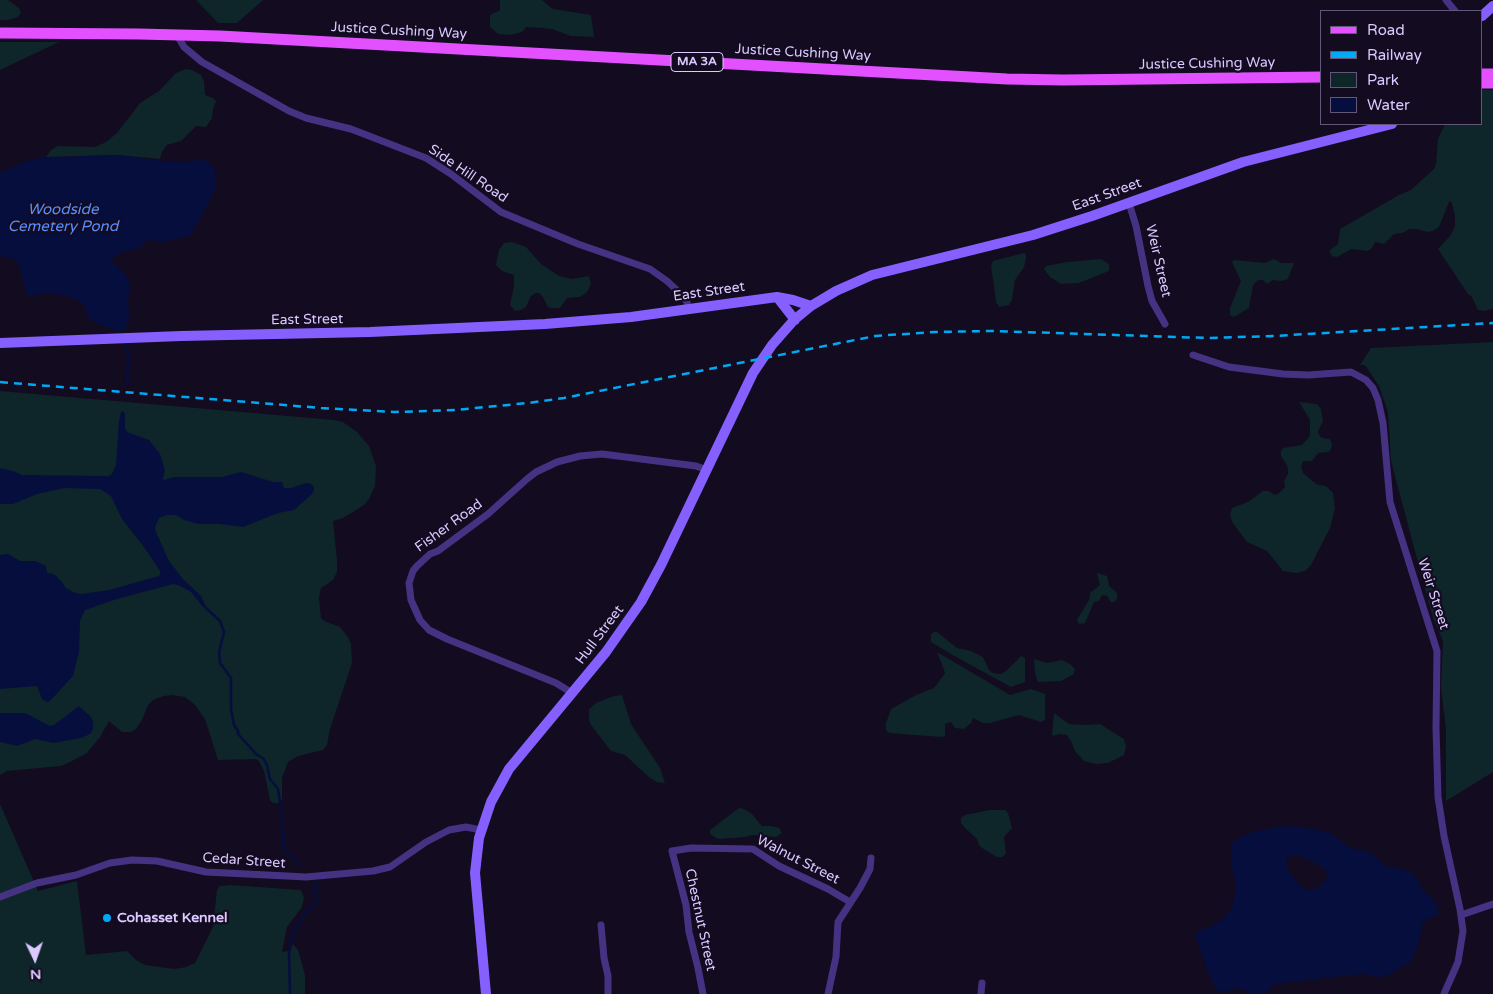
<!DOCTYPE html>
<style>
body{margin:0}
#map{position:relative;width:1493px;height:994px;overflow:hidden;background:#130b20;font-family:"Varela Round",sans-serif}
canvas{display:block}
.legend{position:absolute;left:1320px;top:10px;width:162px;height:115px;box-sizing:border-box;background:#130b20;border:1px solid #635779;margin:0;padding:6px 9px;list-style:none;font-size:15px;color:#dbc9ff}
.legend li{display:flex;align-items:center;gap:10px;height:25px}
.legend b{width:25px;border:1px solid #635779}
.north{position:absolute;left:10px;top:934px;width:50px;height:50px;-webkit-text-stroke:4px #130b20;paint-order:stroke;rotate:177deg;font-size:14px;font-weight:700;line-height:20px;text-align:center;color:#dbc9ff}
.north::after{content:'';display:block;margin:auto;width:18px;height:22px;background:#dbc9ff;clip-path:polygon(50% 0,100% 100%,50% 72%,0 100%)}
</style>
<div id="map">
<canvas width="1493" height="994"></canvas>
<ul class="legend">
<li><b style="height:6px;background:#e250ff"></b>Road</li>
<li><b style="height:6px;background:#00a9f4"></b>Railway</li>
<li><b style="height:14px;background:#0e252a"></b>Park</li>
<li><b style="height:14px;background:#060e3e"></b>Water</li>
</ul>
<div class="north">N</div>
</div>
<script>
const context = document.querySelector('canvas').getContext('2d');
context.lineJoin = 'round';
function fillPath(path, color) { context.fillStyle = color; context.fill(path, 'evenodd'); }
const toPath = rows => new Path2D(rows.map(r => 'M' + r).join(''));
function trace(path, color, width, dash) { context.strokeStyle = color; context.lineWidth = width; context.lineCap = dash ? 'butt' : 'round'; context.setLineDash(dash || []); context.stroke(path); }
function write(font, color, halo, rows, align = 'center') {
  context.font = font + ' "Varela Round",sans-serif'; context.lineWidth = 4.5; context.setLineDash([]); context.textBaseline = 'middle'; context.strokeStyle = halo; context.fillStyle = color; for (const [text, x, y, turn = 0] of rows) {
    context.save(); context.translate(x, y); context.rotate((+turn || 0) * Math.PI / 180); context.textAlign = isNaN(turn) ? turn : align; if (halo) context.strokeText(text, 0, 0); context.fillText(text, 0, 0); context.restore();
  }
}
const green = toPath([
 [0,0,8,0,19,8,21,13,18,17,8,20,0,20],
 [196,0,263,0,237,23,218,23],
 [500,0,542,0,553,9,591,15,594,37,571,36,552,29,543,28,526,27,522,32,510,35,498,34,490,27,490,15,500,10],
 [0,42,59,42,0,70],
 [186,69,192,70,201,75,204,81,205,95,213,98,216,101,213,109,212,118,206,127,196,126,181,141,167,145,162,152,160,159,117,155,46,157,51,150,58,146,95,147,106,142,117,133,140,103,159,91,176,73],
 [1482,90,1493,90,1493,309,1484,311,1478,310,1472,297,1468,294,1438,249,1450,236,1455,226,1455,215,1451,201,1449,202,1439,227,1433,231,1427,232,1417,229,1410,229,1402,233,1394,234,1384,244,1375,242,1372,248,1368,251,1351,249,1337,257,1332,256,1329,251,1338,244,1340,229,1399,195,1411,190,1434,169,1436,164,1438,139,1445,124,1482,124],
 [512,242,526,247,541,264,559,276,572,279,589,276,591,284,587,292,580,297,567,298,560,308,551,308,548,307,543,297,539,293,535,293,531,296,526,307,521,310,515,311,510,305,514,286,514,275,502,271,496,265,499,250,504,243],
 [1024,253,1026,255,1026,259,1024,267,1015,280,1012,300,1009,305,999,307,996,302,994,286,991,266,993,261],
 [1101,259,1109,264,1109,271,1079,283,1061,284,1050,277,1044,269,1046,266,1067,262],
 [1274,259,1281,263,1294,263,1288,279,1281,281,1273,280,1267,284,1263,280,1258,280,1253,285,1249,308,1234,317,1230,315,1230,308,1241,281,1232,262,1234,260,1265,263],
 [1493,342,1493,772,1446,801,1446,729,1441,688,1443,641,1433,618,1424,585,1391,461,1388,412,1379,386,1365,365,1360,365,1371,348],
 [0,391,334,420,343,422,357,432,369,446,376,466,375,486,369,499,364,505,343,518,333,521,337,560,337,572,333,580,321,588,319,598,321,618,324,621,340,627,348,637,351,644,352,663,330,729,327,745,323,750,298,756,288,762,282,778,282,800,278,803,273,803,270,800,264,771,259,761,256,759,218,760,205,719,195,705,185,697,172,695,164,696,153,700,148,705,142,720,135,730,130,732,122,732,109,721,100,737,87,753,72,761,61,766,7,771,0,775],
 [1299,402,1317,404,1321,409,1323,421,1318,431,1319,435,1322,438,1330,439,1332,444,1331,449,1329,452,1318,453,1312,461,1303,461,1301,467,1303,473,1311,480,1318,485,1326,486,1333,493,1335,508,1330,528,1311,565,1305,571,1296,573,1283,571,1267,551,1247,542,1232,522,1230,514,1232,508,1248,502,1263,491,1269,491,1275,495,1278,494,1285,487,1284,481,1288,474,1288,469,1287,465,1281,456,1281,451,1283,448,1302,445,1310,436,1310,420],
 [1097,573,1107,576,1109,586,1117,593,1117,599,1114,602,1111,602,1107,596,1102,595,1099,601,1094,602,1085,623,1079,624,1077,620,1089,600,1090,593,1100,585],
 [934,632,937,632,957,648,971,651,983,657,989,670,993,673,1001,674,1006,671,1021,656,1025,658,1025,682,1011,687,956,657,931,642,931,634],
 [937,652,1010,695,1031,689,1045,694,1045,720,1041,722,1019,715,990,723,983,723,973,718,971,723,964,729,955,728,951,722,945,724,945,736,942,737,889,733,886,730,886,723,891,709,916,695,934,688,943,676,945,673,943,667],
 [1034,659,1047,663,1062,660,1070,664,1075,669,1074,674,1061,681,1038,682,1035,673],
 [622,695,631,724,660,768,665,783,657,782,650,778,625,755,611,751,591,725,589,720,589,709,596,703,614,696],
 [1054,713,1069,724,1086,725,1100,724,1124,739,1126,747,1124,755,1108,763,1096,764,1084,761,1075,751,1071,741,1067,735,1060,734,1052,736],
 [0,804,38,891,77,881,86,955,127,951,136,960,145,965,174,969,186,967,195,963,213,927,217,890,220,886,230,885,301,890,304,898,302,907,287,927,282,952,289,951,293,944,298,950,305,975,305,994,0,994],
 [739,808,744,809,752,814,762,826,771,826,779,828,782,833,776,837,753,835,744,837,718,839,710,834,710,830],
 [990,810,1005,810,1008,813,1012,828,1004,837,1006,854,1002,857,997,857,982,848,979,845,977,839,965,828,961,823,961,818,965,815]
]);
const water = toPath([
 [117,155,173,162,201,160,209,161,214,168,216,176,216,186,212,196,191,235,163,242,147,240,140,248,120,253,112,259,112,262,126,275,129,282,129,293,128,298,129,318,125,330,120,332,92,321,89,318,84,305,75,299,67,296,49,293,27,296,25,285,21,277,21,270,16,261,12,258,0,256,0,173,21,163,39,158],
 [123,411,125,413,125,428,127,432,149,440,160,454,165,470,163,478,164,480,174,477,222,477,241,472,273,482,282,482,284,488,291,488,306,483,310,483,314,487,314,491,311,495,294,510,278,513,243,527,220,524,198,524,184,520,176,515,167,515,159,518,155,527,156,532,169,561,183,579,201,596,207,609,203,607,191,592,178,585,173,584,117,599,85,610,80,621,79,652,73,676,50,701,47,702,42,699,37,686,0,689,0,555,8,554,20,561,35,561,46,566,47,573,54,574,62,582,66,588,75,593,82,594,109,590,159,576,160,574,160,571,144,547,122,519,111,496,100,489,64,488,37,494,13,504,0,504,0,468,13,471,22,475,108,476,112,474,116,465,119,421,121,412],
 [79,706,91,717,93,722,93,729,90,734,81,738,53,743,35,739,17,746,0,742,0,713,25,713,50,726,54,725],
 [1294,826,1329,832,1350,848,1368,851,1387,867,1400,868,1413,873,1424,891,1434,900,1438,906,1438,915,1425,920,1422,925,1417,950,1409,963,1386,976,1380,977,1364,974,1350,975,1274,984,1265,994,1250,994,1245,989,1235,988,1226,992,1217,991,1209,975,1195,934,1200,930,1210,927,1223,919,1232,907,1236,889,1234,873,1231,865,1231,847,1233,842,1240,837,1253,832,1276,827],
 [1297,855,1309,859,1312,862,1315,862,1326,871,1327,879,1321,886,1312,890,1308,890,1302,887,1294,878,1288,870,1286,861,1290,856]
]);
const stream = toPath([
 [127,385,128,358,127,345],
 [206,608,220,621,224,632,219,652,220,663,231,678,231,709,234,725,238,731,238,734,257,755,263,758,267,765,270,779,278,789,282,817,284,851,290,854,300,864],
 [290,994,289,954,292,937,305,913,317,902,315,890,317,881]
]);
const street = toPath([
 [1446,0,1455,11],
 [177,35,184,47,202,62,289,111,306,118,351,129,426,158,451,174,501,212,578,244,650,269,667,281,682,295,687,302,688,309],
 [1129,203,1136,226,1148,286,1152,301,1165,324],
 [1193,355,1229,367,1283,374,1308,375,1351,372,1366,380,1373,388,1378,400,1383,423,1390,502,1437,651,1436,728,1438,797,1444,836,1460,909,1463,931,1458,962,1444,994],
 [572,693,556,683,447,639,429,630,420,620,411,600,409,583,413,571,417,566,430,554,438,551,488,514,527,479,536,472,557,462,580,456,602,454,696,466,707,470],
 [0,897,37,883,76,875,110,863,132,860,157,861,206,872,287,876,306,877,373,871,390,867,426,842,449,830,466,827,481,830],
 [1461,915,1493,904],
 [601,925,604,958,608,976,608,994],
 [703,994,698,968,689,932,686,905,672,851,691,848,753,849,779,866,828,889,850,902],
 [828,994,836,957,838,922,860,888,870,869,871,858],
 [981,994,982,983]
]);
const secondary = toPath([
 [1482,16,1493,6],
 [777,297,795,320],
 [0,343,181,336,370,332,545,324,631,317,777,297,793,300,811,306],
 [486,994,475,873,479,838,491,802,509,769,606,652,641,602,661,565,753,373,772,345,794,320,811,306,836,291,872,275,1033,235,1092,216,1243,162,1392,124]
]);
const primary = toPath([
 [0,33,139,34,220,36,1007,79,1063,80,1322,77],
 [1482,74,1493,74],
 [1482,83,1493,83]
]);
const rail = toPath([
 [0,382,321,408,394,412,455,410,528,403,564,398,875,336,934,332,993,331,1208,338,1274,336,1493,323]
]);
const markers = [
 [107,918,5,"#00a9f4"]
];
const shields = [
 [697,62,52]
];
const shieldNames = [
 ["MA 3A",697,62]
];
const streetNames = [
 ["Justice Cushing Way",399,31,3],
 ["Justice Cushing Way",803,53,3],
 ["Justice Cushing Way",1207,64,-1],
 ["Side Hill Road",468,174,34],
 ["East Street",1107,195,-20],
 ["Weir Street",1158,261,77],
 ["East Street",709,292,-8],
 ["East Street",307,320,-1],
 ["Fisher Road",449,526,-36],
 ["Weir Street",1433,594,72],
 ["Hull Street",600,635,-53],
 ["Walnut Street",798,860,27],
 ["Cedar Street",244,861,4],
 ["Chestnut Street",700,920,78]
];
const poiNames = [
 ["Cohasset Kennel",117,918]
];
const waterNames = [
 ["Woodside",63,210],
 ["Cemetery Pond",63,227]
];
fillPath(green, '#0e252a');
fillPath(water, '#060e3e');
trace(stream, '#060e3e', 2.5);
trace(street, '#463282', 7);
trace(secondary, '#8560ff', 10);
trace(primary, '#e250ff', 11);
trace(rail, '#00a9f4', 2.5, [8, 6]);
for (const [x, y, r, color] of markers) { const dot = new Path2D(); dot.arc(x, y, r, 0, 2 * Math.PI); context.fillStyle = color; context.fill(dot); trace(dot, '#130b20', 2); }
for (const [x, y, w] of shields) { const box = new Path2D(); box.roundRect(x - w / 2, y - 9.5, w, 19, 4); context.fillStyle = '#130b20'; context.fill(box); trace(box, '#dbc9ff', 1); }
write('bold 12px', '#dbc9ff', null, shieldNames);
write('14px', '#dbc9ff', '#130b20', streetNames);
write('bold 14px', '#dbc9ff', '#130b20', poiNames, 'left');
write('italic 15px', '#578fff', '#130b20', waterNames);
</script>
